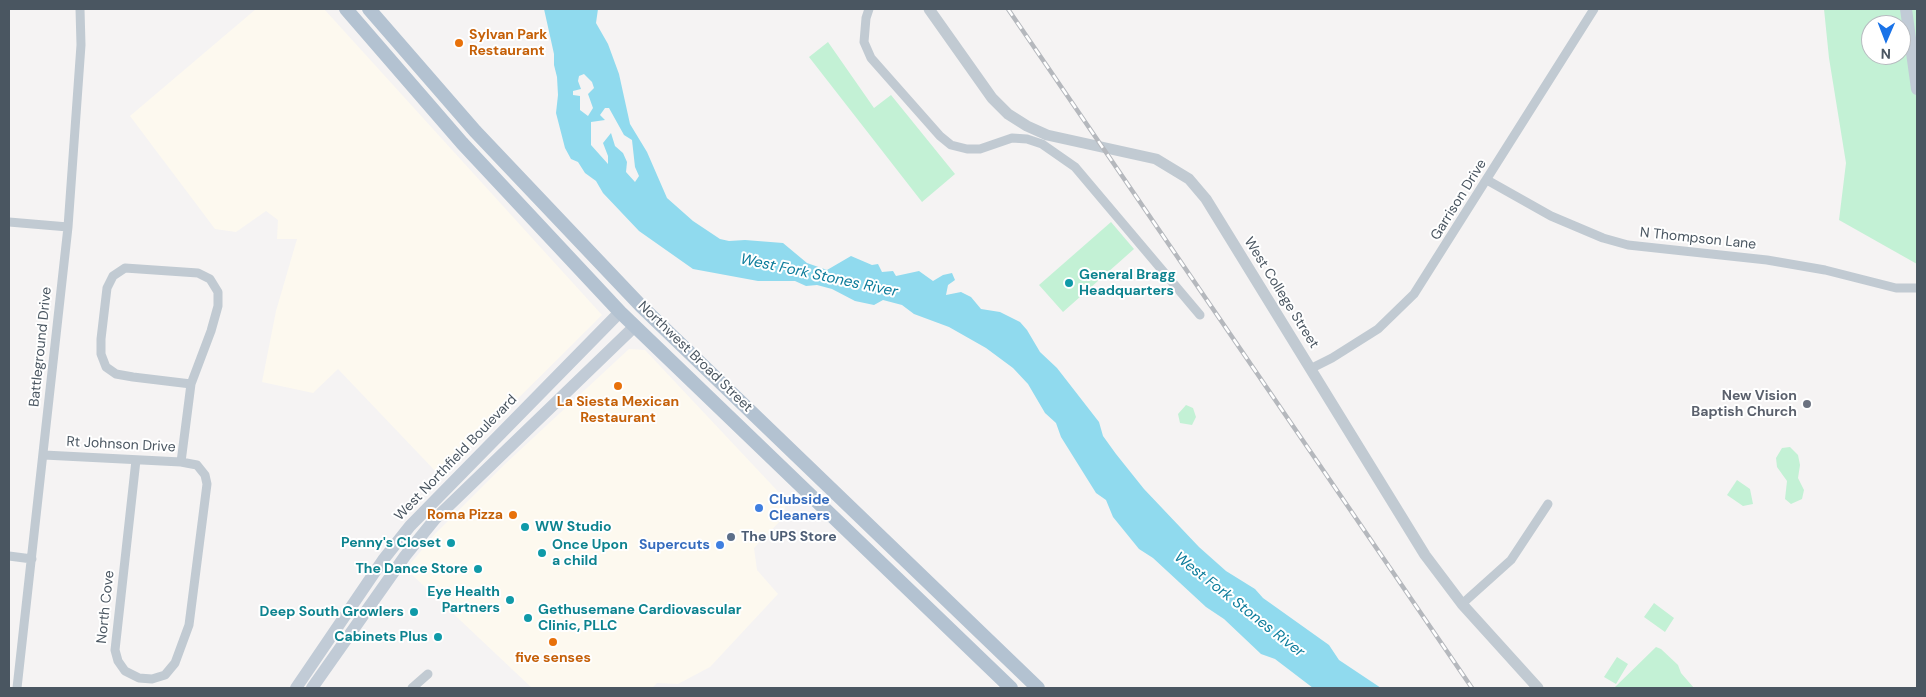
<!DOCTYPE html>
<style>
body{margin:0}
#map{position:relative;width:1926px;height:697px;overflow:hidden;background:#f5f3f3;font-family:"DM Sans",sans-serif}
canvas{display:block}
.frame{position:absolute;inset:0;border:10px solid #4a5661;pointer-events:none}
.north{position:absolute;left:1861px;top:15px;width:50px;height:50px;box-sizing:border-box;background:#fff;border:1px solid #b7bbc0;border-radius:50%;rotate:181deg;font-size:14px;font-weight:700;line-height:20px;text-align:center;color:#4a5661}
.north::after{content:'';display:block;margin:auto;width:18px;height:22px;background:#1a73e8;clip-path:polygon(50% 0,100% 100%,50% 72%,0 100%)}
</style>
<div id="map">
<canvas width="1926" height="697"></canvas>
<div class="frame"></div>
<div class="north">N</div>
</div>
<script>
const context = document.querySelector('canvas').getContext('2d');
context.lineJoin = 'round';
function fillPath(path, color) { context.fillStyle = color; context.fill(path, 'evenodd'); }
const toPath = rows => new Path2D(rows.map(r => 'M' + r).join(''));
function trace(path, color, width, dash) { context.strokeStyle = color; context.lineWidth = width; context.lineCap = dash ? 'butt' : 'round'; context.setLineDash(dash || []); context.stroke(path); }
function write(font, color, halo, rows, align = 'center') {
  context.font = font + ' "DM Sans",sans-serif'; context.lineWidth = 4; context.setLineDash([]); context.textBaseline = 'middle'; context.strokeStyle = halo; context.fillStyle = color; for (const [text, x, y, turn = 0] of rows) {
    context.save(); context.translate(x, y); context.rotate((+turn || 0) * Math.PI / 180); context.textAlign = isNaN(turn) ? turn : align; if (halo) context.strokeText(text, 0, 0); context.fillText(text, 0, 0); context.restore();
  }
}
const commercial = toPath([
 [256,9,324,9,602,315,440,476,338,369,313,393,262,382,276,311,297,239,277,239,278,220,266,211,236,232,215,229,130,116],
 [629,349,645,350,786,500,784,517,754,548,757,570,778,594,710,667,678,684,657,683,652,688,532,688,406,569,435,534,505,464]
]);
const green = toPath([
 [1824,9,1917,9,1917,264,1839,220,1846,163,1829,58],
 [1871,25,1901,25,1901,55,1871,55],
 [828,42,874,108,891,95,955,174,922,202,809,57],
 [1111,222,1134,249,1063,312,1039,285],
 [1186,405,1193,408,1196,417,1192,425,1180,423,1178,414],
 [1790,447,1798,455,1800,465,1798,478,1804,490,1802,499,1791,504,1785,499,1787,481,1777,467,1776,458,1782,448],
 [1737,480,1750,489,1753,504,1743,506,1727,495],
 [1654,603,1674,618,1665,632,1644,617],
 [1656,647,1661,649,1678,665,1681,673,1694,688,1614,688],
 [1617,657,1628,664,1616,684,1604,677]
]);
const water = toPath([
 [544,9,598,9,596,23,608,44,619,74,630,124,647,152,667,198,693,221,720,239,729,241,745,240,783,243,807,263,827,270,851,256,872,265,878,264,882,272,893,271,896,276,919,271,933,281,943,275,952,273,955,280,948,285,946,295,961,292,971,297,981,309,1000,312,1020,322,1027,330,1040,352,1057,368,1099,422,1103,436,1116,454,1144,489,1199,547,1226,571,1255,589,1263,598,1329,645,1339,660,1381,688,1313,688,1275,659,1261,654,1224,619,1206,607,1153,558,1139,549,1113,517,1106,500,1096,493,1061,437,1056,423,1045,413,1028,384,1013,368,986,348,949,327,914,314,902,305,883,300,874,305,855,301,832,289,817,285,806,286,795,281,758,281,693,269,639,231,603,193,596,181,585,173,578,162,571,159,565,148,556,113,558,95,557,77,554,65,554,54],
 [584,74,592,82,594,88,588,94,593,108,588,116,580,110,580,96,573,95,573,91,581,89,578,81,579,76],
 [605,108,609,108,624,135,632,140,635,167,639,176,635,182,626,172,627,162,623,153,615,146,611,133,603,143,608,156,608,164,591,145,591,122,605,120,600,115]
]);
const minor = toPath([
 [869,9,866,18,864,42,871,58,940,136,951,145,967,149,980,149,1012,138,1027,139,1042,144,1075,167,1200,315],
 [1487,180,1551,216,1603,238,1628,245,1767,260,1825,270,1896,288,1917,288],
 [9,222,68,227],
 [1310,369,1332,358,1378,329,1414,294,1594,9],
 [44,455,142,460,181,462,197,465,205,475,207,484,189,625,175,663,165,675,152,679,139,678,125,671,118,661,115,650,136,460],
 [181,462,191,384,211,331,218,306,218,292,210,279,198,273,125,268,113,276,107,288,101,339,101,354,106,367,116,374,133,377,191,384],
 [9,556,32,559],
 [1462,604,1511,560,1548,504],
 [17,688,68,227,81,45,80,9],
 [412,688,428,674]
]);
const tertiary = toPath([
 [929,9,992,98,1008,114,1027,126,1047,135,1156,159,1189,179,1206,199,1425,555,1462,604,1538,688]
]);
const secondary = toPath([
 [1906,9,1917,89],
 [296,688,383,560,410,526,620,312],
 [312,688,405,556,435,519,635,326]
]);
const primary = toPath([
 [346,9,462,143,620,312,1011,688],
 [369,9,475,131,641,306,1038,688]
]);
const rail = toPath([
 [1008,9,1472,688]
]);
const markers = [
 [459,43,5,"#e8710a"],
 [1069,283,5,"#0f9aa8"],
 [618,386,5,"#e8710a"],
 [1807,404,5,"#6b7280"],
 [759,508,5,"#3f7fe0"],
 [513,515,5,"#e8710a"],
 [525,527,5,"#0f9aa8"],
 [731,537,5,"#5c6f8a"],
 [451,543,5,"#0f9aa8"],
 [720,545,5,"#3f7fe0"],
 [542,553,5,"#0f9aa8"],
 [478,569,5,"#0f9aa8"],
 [510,600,5,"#0f9aa8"],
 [414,612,5,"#0f9aa8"],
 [528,618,5,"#0f9aa8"],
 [438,637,5,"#0f9aa8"],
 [553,642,5,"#e8710a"]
];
const foodNames = [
 ["Sylvan Park",469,35,"left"],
 ["Restaurant",469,51,"left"],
 ["La Siesta Mexican",618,402],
 ["Restaurant",618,418],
 ["Roma Pizza",503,515,"right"],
 ["five senses",553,658]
];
const streetNames = [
 ["Garrison Drive",1459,200,-58],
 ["N Thompson Lane",1698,239,6],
 ["West College Street",1281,293,58],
 ["Battleground Drive",41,347,-84],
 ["Northwest Broad Street",695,357,44],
 ["Rt Johnson Drive",121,445,3],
 ["West Northfield Boulevard",456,458,-46],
 ["North Cove",106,607,-84]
];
const cultureNames = [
 ["General Bragg",1079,275,"left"],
 ["Headquarters",1079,291,"left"],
 ["WW Studio",535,527,"left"],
 ["Penny's Closet",441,543],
 ["Once Upon",552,545,"left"],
 ["a child",552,561,"left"],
 ["The Dance Store",468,569],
 ["Eye Health",500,592],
 ["Partners",500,608],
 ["Gethusemane Cardiovascular",538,610,"left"],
 ["Clinic, PLLC",538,626,"left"],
 ["Deep South Growlers",404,612],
 ["Cabinets Plus",428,637]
];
const worshipNames = [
 ["New Vision",1797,396],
 ["Baptish Church",1797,412]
];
const shopNames = [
 ["Clubside",769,500],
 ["Cleaners",769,516],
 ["Supercuts",710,545,"right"]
];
const serviceNames = [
 ["The UPS Store",741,537]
];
const waterNames = [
 ["West Fork Stones River",819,276,12],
 ["West Fork Stones River",1239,605,38]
];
fillPath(commercial, '#fdf9ef');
fillPath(green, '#c3f1d5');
fillPath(water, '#90daee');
trace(minor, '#c1cad2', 9);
trace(tertiary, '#c1cad2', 11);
trace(secondary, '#c1cbd6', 12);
trace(primary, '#b3c2d1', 14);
trace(rail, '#b5b8bd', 4.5);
trace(rail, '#fff', 2.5, [8]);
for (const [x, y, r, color] of markers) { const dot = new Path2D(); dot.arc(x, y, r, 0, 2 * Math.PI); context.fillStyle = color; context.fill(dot); trace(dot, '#fff', 2); }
write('bold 14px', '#c56008', '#fff', foodNames);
write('14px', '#4a5661', '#fff', streetNames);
write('bold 14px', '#0d838f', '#fff', cultureNames, 'right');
write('bold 14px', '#5b616d', '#fff', worshipNames, 'right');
write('bold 14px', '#366cbe', '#fff', shopNames, 'left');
write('bold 14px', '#4e5e75', '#fff', serviceNames, 'left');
write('italic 15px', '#0c7c9b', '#fff', waterNames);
</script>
